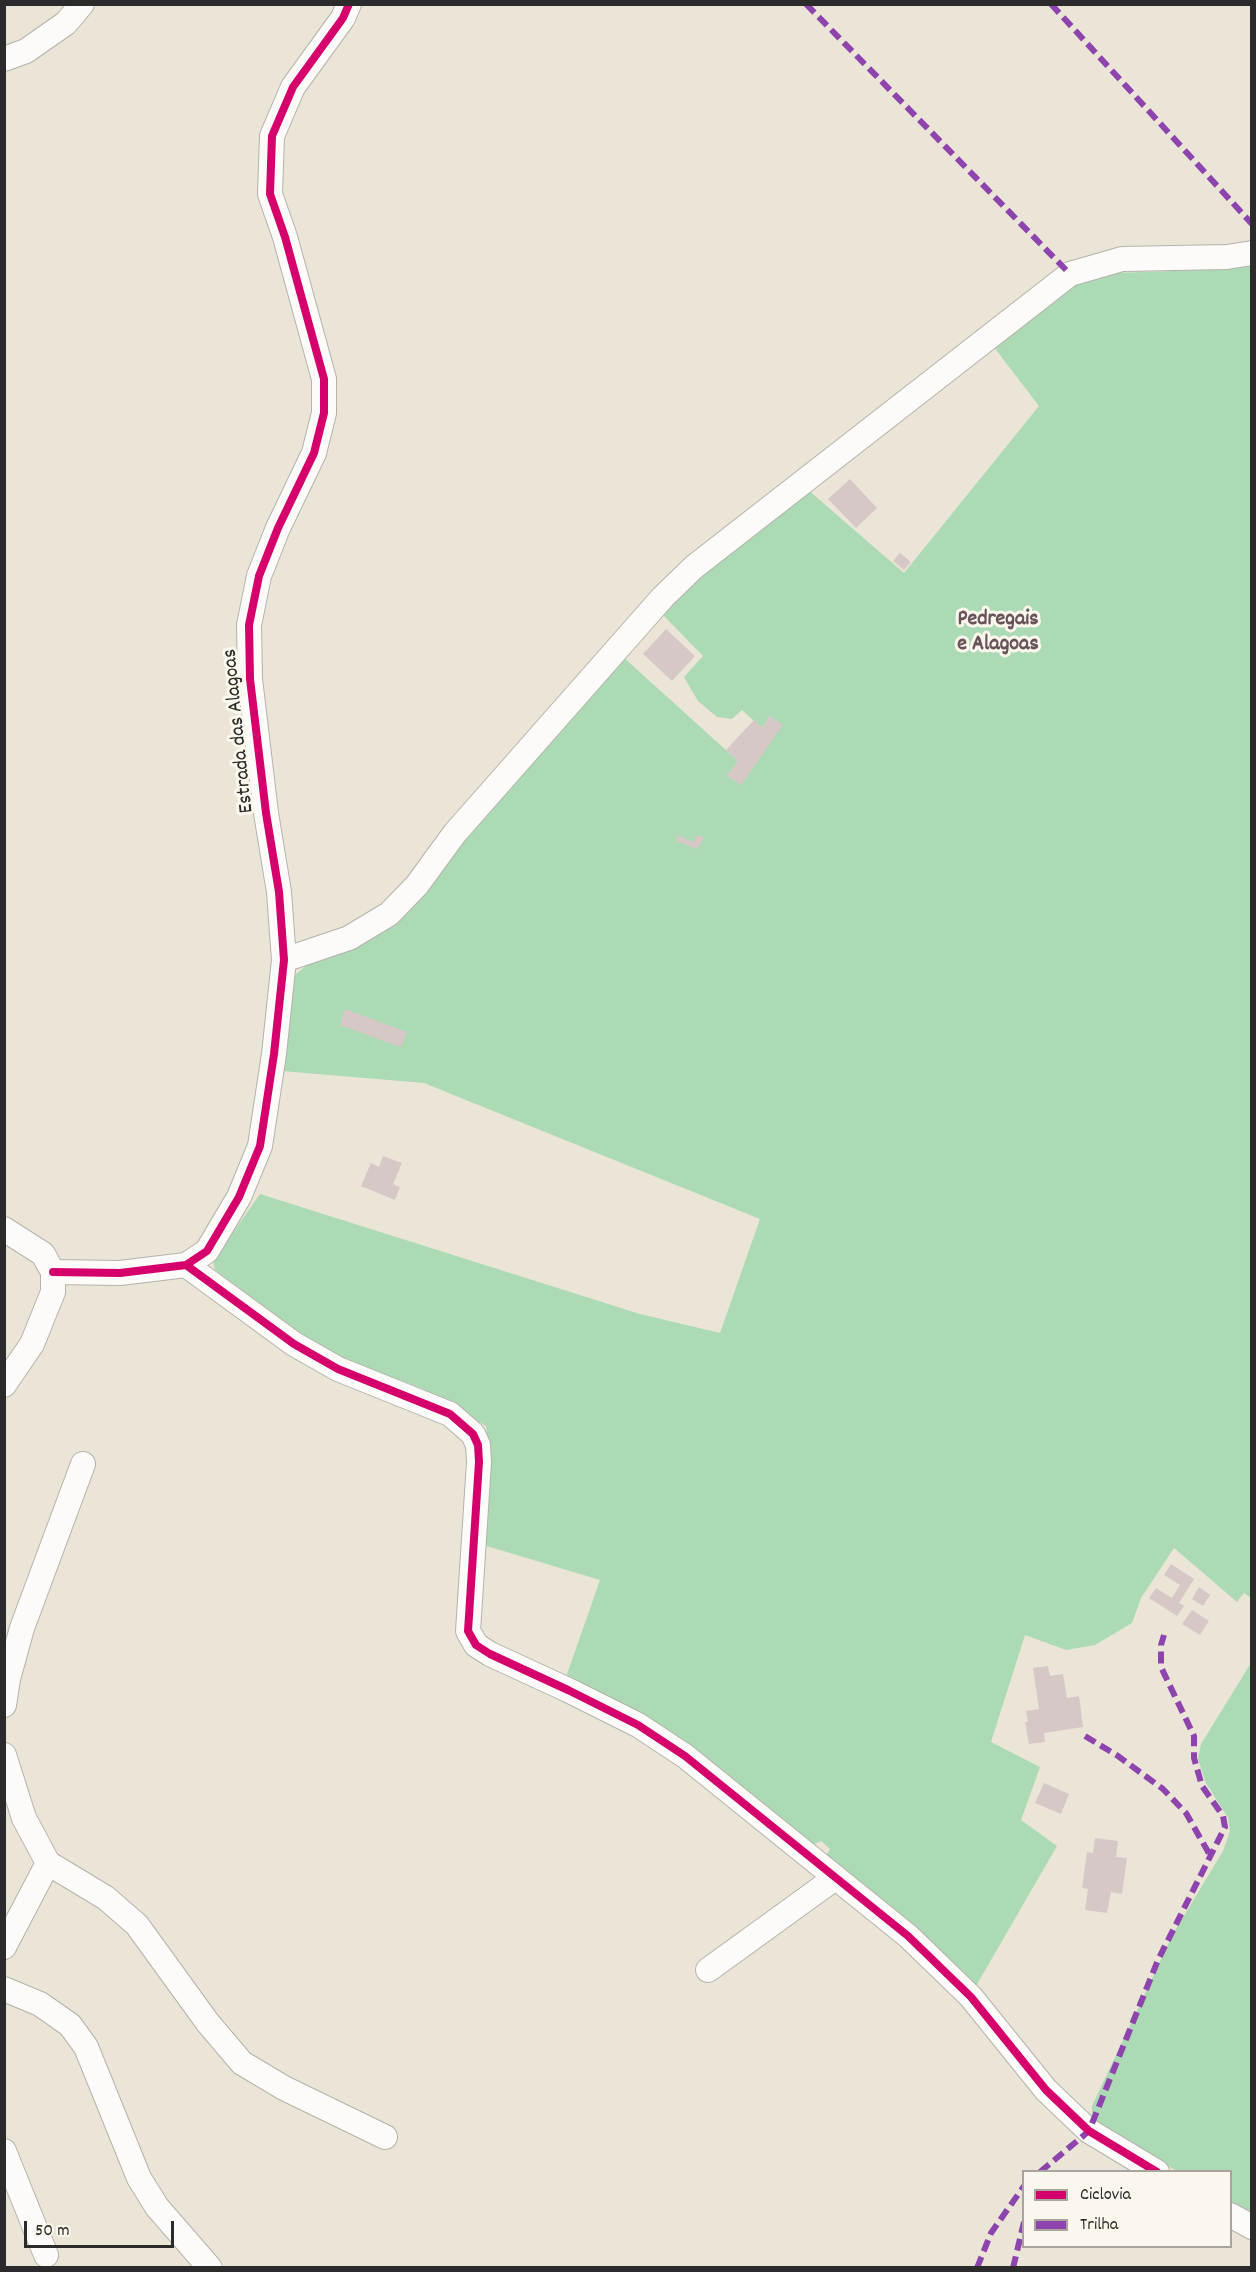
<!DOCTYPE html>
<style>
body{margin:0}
#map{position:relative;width:1256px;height:2272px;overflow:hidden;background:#ebe5d8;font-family:Dekko,sans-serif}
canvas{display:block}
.frame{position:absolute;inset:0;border:6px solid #2b2b2b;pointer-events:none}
.legend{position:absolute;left:1022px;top:2170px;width:210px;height:78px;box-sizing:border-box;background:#fbf7ec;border:2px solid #a8a59f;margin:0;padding:8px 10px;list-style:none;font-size:18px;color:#2b2b2b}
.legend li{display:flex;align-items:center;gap:12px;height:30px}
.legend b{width:30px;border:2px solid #a8a59f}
.scale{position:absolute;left:24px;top:2221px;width:150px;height:27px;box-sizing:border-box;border:3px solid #2b2b2b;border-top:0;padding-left:8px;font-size:18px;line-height:21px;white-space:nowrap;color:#2b2b2b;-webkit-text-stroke:4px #fbf7ec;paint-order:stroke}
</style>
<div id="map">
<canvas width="1256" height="2272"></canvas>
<div class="frame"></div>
<ul class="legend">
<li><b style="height:8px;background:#d6006c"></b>Ciclovia</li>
<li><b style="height:8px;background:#8e44ad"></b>Trilha</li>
</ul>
<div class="scale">50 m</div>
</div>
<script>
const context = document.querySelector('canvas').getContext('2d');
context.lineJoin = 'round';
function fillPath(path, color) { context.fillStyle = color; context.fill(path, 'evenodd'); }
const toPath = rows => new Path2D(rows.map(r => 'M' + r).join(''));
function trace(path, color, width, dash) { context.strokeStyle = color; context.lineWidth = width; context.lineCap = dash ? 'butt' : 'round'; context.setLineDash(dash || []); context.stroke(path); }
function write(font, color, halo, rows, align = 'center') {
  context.font = font + ' Dekko,sans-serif'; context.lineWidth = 6; context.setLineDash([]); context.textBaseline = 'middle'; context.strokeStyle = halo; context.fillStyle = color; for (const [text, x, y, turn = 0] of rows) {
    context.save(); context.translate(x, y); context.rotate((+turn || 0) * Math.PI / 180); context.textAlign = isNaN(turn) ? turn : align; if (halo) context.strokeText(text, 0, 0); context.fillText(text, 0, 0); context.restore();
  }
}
const green = toPath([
 [1251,262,1251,1598,1244,1593,1237,1602,1174,1548,1141,1598,1132,1623,1095,1645,1066,1650,1025,1635,991,1742,1040,1767,1021,1820,1057,1846,976,1986,825,1857,830,1849,821,1841,812,1845,565,1680,600,1580,480,1544,488,1442,486,1426,423,1389,323,1351,215,1270,213,1261,260,1194,640,1314,720,1333,760,1219,424,1083,282,1071,291,988,296,974,311,962,385,932,410,905,516,775,622,656,738,761,727,776,782,725,770,716,762,728,742,710,732,719,717,717,698,701,684,677,703,656,663,615,706,572,807,489,904,573,1039,406,990,342,1081,280,1113,273,1232,269],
 [1251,1663,1251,2213,1231,2202,1230,2172,1177,2171,1097,2127,1092,2119,1092,2106,1173,1934,1223,1851,1230,1831,1228,1818,1206,1783,1198,1759,1201,1744]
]);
const building = toPath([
 [850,479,877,508,856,528,828,499],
 [900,553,911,562,904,570,893,561],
 [666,629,695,656,672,681,643,654],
 [770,716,783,725,741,785,727,776,738,761,726,750,754,720,762,728],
 [678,835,693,842,698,835,704,838,697,849,676,841],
 [345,1009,407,1032,401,1047,340,1025],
 [383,1156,402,1163,393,1184,400,1187,395,1200,361,1186,371,1163,379,1167],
 [1171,1564,1194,1579,1179,1603,1184,1606,1177,1616,1149,1598,1156,1588,1172,1598,1180,1585,1164,1575],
 [1199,1587,1210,1595,1203,1606,1192,1599],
 [1192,1610,1209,1621,1200,1635,1182,1624],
 [1048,1666,1050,1676,1063,1674,1067,1698,1079,1696,1083,1727,1044,1733,1045,1742,1029,1744,1025,1722,1028,1722,1026,1711,1039,1709,1033,1668],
 [1044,1783,1069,1794,1061,1814,1035,1803],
 [1095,1838,1118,1841,1116,1857,1127,1858,1122,1894,1111,1892,1107,1913,1085,1910,1088,1889,1082,1888,1087,1852,1093,1853]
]);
const minor = toPath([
 [4,59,26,51,66,23,82,4],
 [284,960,349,938,389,914,417,885,455,833,663,597,694,567,1070,274,1122,259,1227,257,1252,253],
 [4,1229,43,1254,53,1272,53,1292,32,1344,4,1385],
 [186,1265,294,1344,338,1369,450,1414,473,1434,478,1445,479,1462,468,1631,476,1645,490,1654,568,1690,638,1725,685,1756,908,1936,971,1997,1046,2090,1089,2131,1157,2172],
 [53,1272,120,1273,186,1265,207,1251,239,1197,260,1146,274,1054,284,960,279,892,266,813,250,679,249,625,259,576,278,528,314,453,324,413,324,379,285,237,270,194,272,136,293,87,343,18,349,4],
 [4,1705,8,1679,22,1628,83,1464],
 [4,1755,24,1818,48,1863,106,1898,137,1925,208,2023,242,2063,284,2088,385,2137],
 [4,1947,48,1863],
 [708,1970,835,1878],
 [4,1989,40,2004,70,2025,86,2047,139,2178,157,2207,210,2268],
 [4,2151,46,2255],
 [1230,2215,1252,2227]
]);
const quiet = toPath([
 [806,4,1070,274],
 [1051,4,1252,224],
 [1085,1736,1118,1756,1163,1789,1186,1813,1211,1857],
 [1040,2172,1089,2131,1158,1960,1225,1827,1223,1816,1202,1786,1194,1758,1194,1736,1161,1667,1161,1645,1164,1635],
 [977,2268,991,2233,1024,2186],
 [1013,2268,1024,2222]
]);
const cycleway = toPath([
 [186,1265,294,1344,338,1369,450,1414,473,1434,478,1445,479,1462,468,1631,476,1645,490,1654,568,1690,638,1725,685,1756,908,1936,971,1997,1046,2090,1089,2131,1157,2172],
 [53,1272,120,1273,186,1265,207,1251,239,1197,260,1146,274,1054,284,960,279,892,266,813,250,679,249,625,259,576,278,528,314,453,324,413,324,379,285,237,270,194,272,136,293,87,343,18,349,4]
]);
const streetNames = [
 ["Estrada das Alagoas",240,731,-96]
];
const neighbourhoodNames = [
 ["Pedregais",998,621],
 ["e Alagoas",998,646]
];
fillPath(green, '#acdab4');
fillPath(building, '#d6c8c6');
trace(minor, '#b5b2aa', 26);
trace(minor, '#fcfbf9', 24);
trace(quiet, '#8e44ad', 6, [12, 6]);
trace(cycleway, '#d6006c', 8);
write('21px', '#2b2b2b', '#fbf7ec', streetNames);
write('bold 22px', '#68535a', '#fbf7ec', neighbourhoodNames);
</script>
